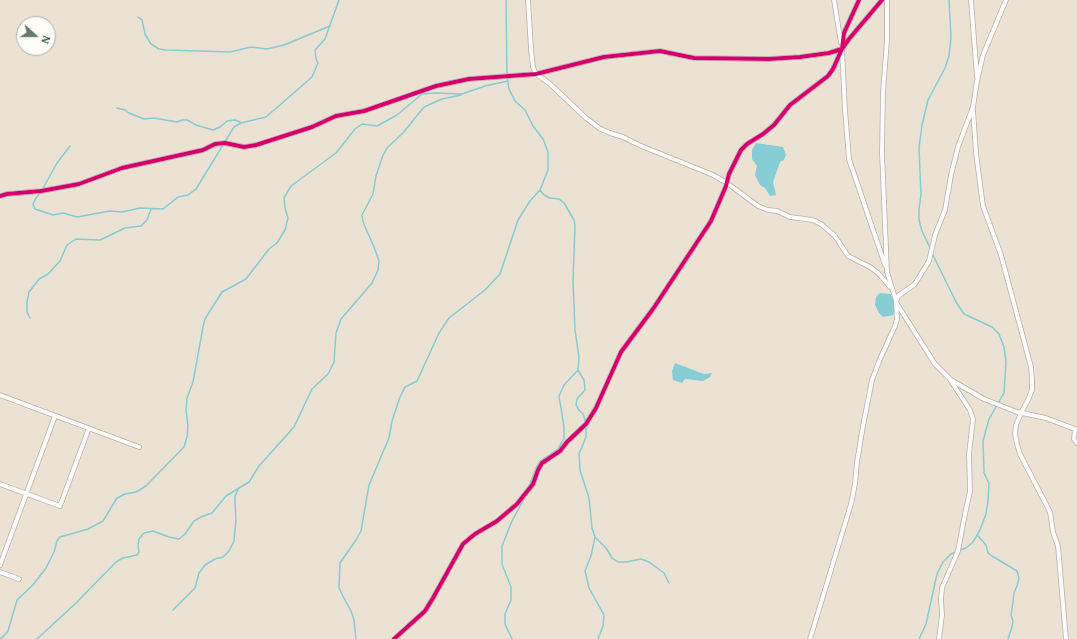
<!DOCTYPE html>
<style>
body{margin:0}
#map{position:relative;width:1077px;height:639px;overflow:hidden;background:#ebe2d4;font-family:"Gentium Book Plus",serif}
canvas{display:block}
.north{position:absolute;left:16px;top:16px;width:40px;height:40px;box-sizing:border-box;background:#fdfcf7;border:1px solid #a4b0a9;border-radius:50%;rotate:111deg;font-size:11px;font-weight:700;line-height:16px;text-align:center;color:#1f3d34}
.north::after{content:'';display:block;margin:auto;width:14px;height:18px;background:#66776c;clip-path:polygon(50% 0,100% 100%,50% 72%,0 100%)}
</style>
<div id="map">
<canvas width="1077" height="639"></canvas>
<div class="north">N</div>
</div>
<script>
const context = document.querySelector('canvas').getContext('2d');
context.lineJoin = 'round';
function fillPath(path, color) { context.fillStyle = color; context.fill(path, 'evenodd'); }
const toPath = rows => new Path2D(rows.map(r => 'M' + r).join(''));
function trace(path, color, width, dash) { context.strokeStyle = color; context.lineWidth = width; context.lineCap = dash ? 'butt' : 'round'; context.setLineDash(dash || []); context.stroke(path); }
const water = toPath([
 [756,143,783,147,786,155,784,160,780,162,773,182,776,195,770,196,765,188,760,185,755,175,757,166,752,159,752,150],
 [880,293,890,294,893,298,895,310,893,315,883,317,879,313,875,305,876,297],
 [675,363,704,374,712,373,710,377,703,381,685,379,682,383,673,380,672,371]
]);
const stream = toPath([
 [138,17,142,20,145,34,151,44,159,49,166,50,230,52,251,47,267,49,284,45,330,26],
 [117,108,125,110,129,113,144,119,154,118,177,122,182,120,187,120,196,125,213,130,220,127,227,121,235,120,240,122],
 [42,190,57,163,70,146],
 [40,193,36,198,33,204,35,209,53,215,63,213,77,217,110,211,122,212,140,208,163,209,178,197,188,195,196,189,234,127,241,123,266,117,312,77,318,63,316,59,315,50,325,39,339,0],
 [931,250,922,231,919,220,919,209,921,195,919,148,922,125,928,100,945,68,949,56,951,37,949,0],
 [932,253,956,302,964,314,992,327,999,334,1004,347,1006,362,1004,393,989,419,983,441,984,473,989,483,988,501,986,514,980,530,973,542,966,548,960,550],
 [30,318,27,312,27,302,29,292,39,279,48,274,60,261,67,245,76,239,100,240,125,228,141,226,147,220,151,209],
 [578,370,584,380,585,390,577,399,576,405,579,410,583,414,586,423],
 [586,427,586,437,579,454,580,470,589,498,592,528,595,537,591,556,585,571,589,588,604,615,603,626,598,639],
 [530,484,536,468,540,461,558,449,564,438,564,427,559,396,564,385,578,370,579,357,575,330,573,281,575,226,574,220,564,203,559,199,550,198,544,195,540,190],
 [977,535,986,545,988,553,992,556,1017,571,1019,578,1017,586,1014,593,1013,602,1011,615,1013,621,1012,627,1008,639],
 [595,537,606,548,612,558,618,562,626,562,641,559,649,562,664,573,669,583],
 [173,610,195,588,199,573,205,565,215,559,223,557,229,551,234,541,236,520,235,502,235,496,238,490],
 [0,638,2,638,8,631,17,600,33,585,46,568,54,552,57,541,60,537,88,529,103,521,117,498,125,494,136,492,146,486,184,447,187,437,188,426,186,410,187,398,193,382,203,327,205,319,222,292,246,279,269,249,277,243,285,230,288,218,285,208,284,198,291,186,336,153,355,129,362,124,377,126,397,115,422,94,435,93,462,94,485,86,508,81],
 [37,639,76,603,116,562,123,558,137,555,139,552,138,546,139,539,144,533,153,531,169,537,179,539,185,534,194,521,201,517,212,513,226,496,249,482,259,466,294,427,312,389,328,374,334,362,336,333,341,319,372,283,378,270,379,261,374,247,363,222,362,215,373,194,376,176,383,155,387,148,403,133,424,107,442,99,461,95],
 [356,639,354,620,351,611,344,598,339,588,340,563,356,540,361,531,369,485,389,438,392,421,400,397,405,387,417,381,439,333,449,318,485,290,500,274,518,220,530,201,540,190,548,170,548,152,543,139,533,126,525,110,515,101,509,89,507,76,506,0],
 [512,639,505,624,505,614,511,600,511,587,502,564,502,546,512,521,525,497],
 [919,639,926,624,937,574,943,562,951,554,956,552]
]);
const minor = toPath([
 [528,0,531,49,533,67,536,74,549,83,586,118,599,128,610,133,623,137,639,145,713,175,727,183,758,206,768,210,777,211,790,217,813,220,821,224,835,236,848,256,870,267,878,273,890,287],
 [834,0,841,43],
 [887,0,887,40,883,92,882,153,887,272,897,304,935,364,951,380,984,399,1017,412,1046,418,1077,430],
 [971,0,977,77],
 [842,50,845,110,849,159,885,265],
 [973,110,976,153,983,206,1001,255,1031,367,1032,380,1032,390,1028,400,1021,413,1016,425,1015,434,1017,444,1020,454,1050,512,1053,532,1058,546,1066,639],
 [0,196,7,194,41,191,79,184,122,168,203,150,215,144,225,143,244,147,256,145,312,127,336,116,364,111,436,86,469,79,536,74,604,57,660,51,694,58,769,59,800,57,829,53,842,49,844,33,859,0],
 [0,395,139,447],
 [1075,429,1074,439,1077,443],
 [0,484,60,506,89,428],
 [0,565,55,416],
 [0,572,19,579],
 [394,639,425,611,433,598,463,544,475,534,497,521,517,504,533,484,538,470,542,463,560,451,567,442,586,424,596,408,621,352,653,309,711,221,726,186,729,174,741,150,747,144,763,134,774,125,790,105,828,76,833,69,842,49,849,39,882,0],
 [810,639,851,504,855,484,857,462,863,426,872,380,880,359,895,326,897,319,896,302,898,296,915,284,929,261,935,235,945,210,951,175,958,147,973,107,977,81,983,55,1006,0],
 [939,639,942,615,941,599,942,588,958,551,964,519,970,491,969,454,973,419,970,410,951,381]
]);
const cycleway = toPath([
 [0,196,7,194,41,191,79,184,122,168,203,150,215,144,225,143,244,147,256,145,312,127,336,116,364,111,436,86,469,79,536,74,604,57,660,51,694,58,769,59,800,57,829,53,842,49,844,33,859,0],
 [394,639,425,611,433,598,463,544,475,534,497,521,517,504,533,484,538,470,542,463,560,451,567,442,586,424,596,408,621,352,653,309,711,221,726,186,729,174,741,150,747,144,763,134,774,125,790,105,828,76,833,69,842,49,849,39,882,0]
]);
fillPath(water, '#86cdd5');
trace(stream, '#86cdd5', 1.5);
trace(minor, '#b5b2a9', 5.5);
trace(minor, '#fcfbf9', 4);
trace(cycleway, '#d6006c', 4);
</script>
